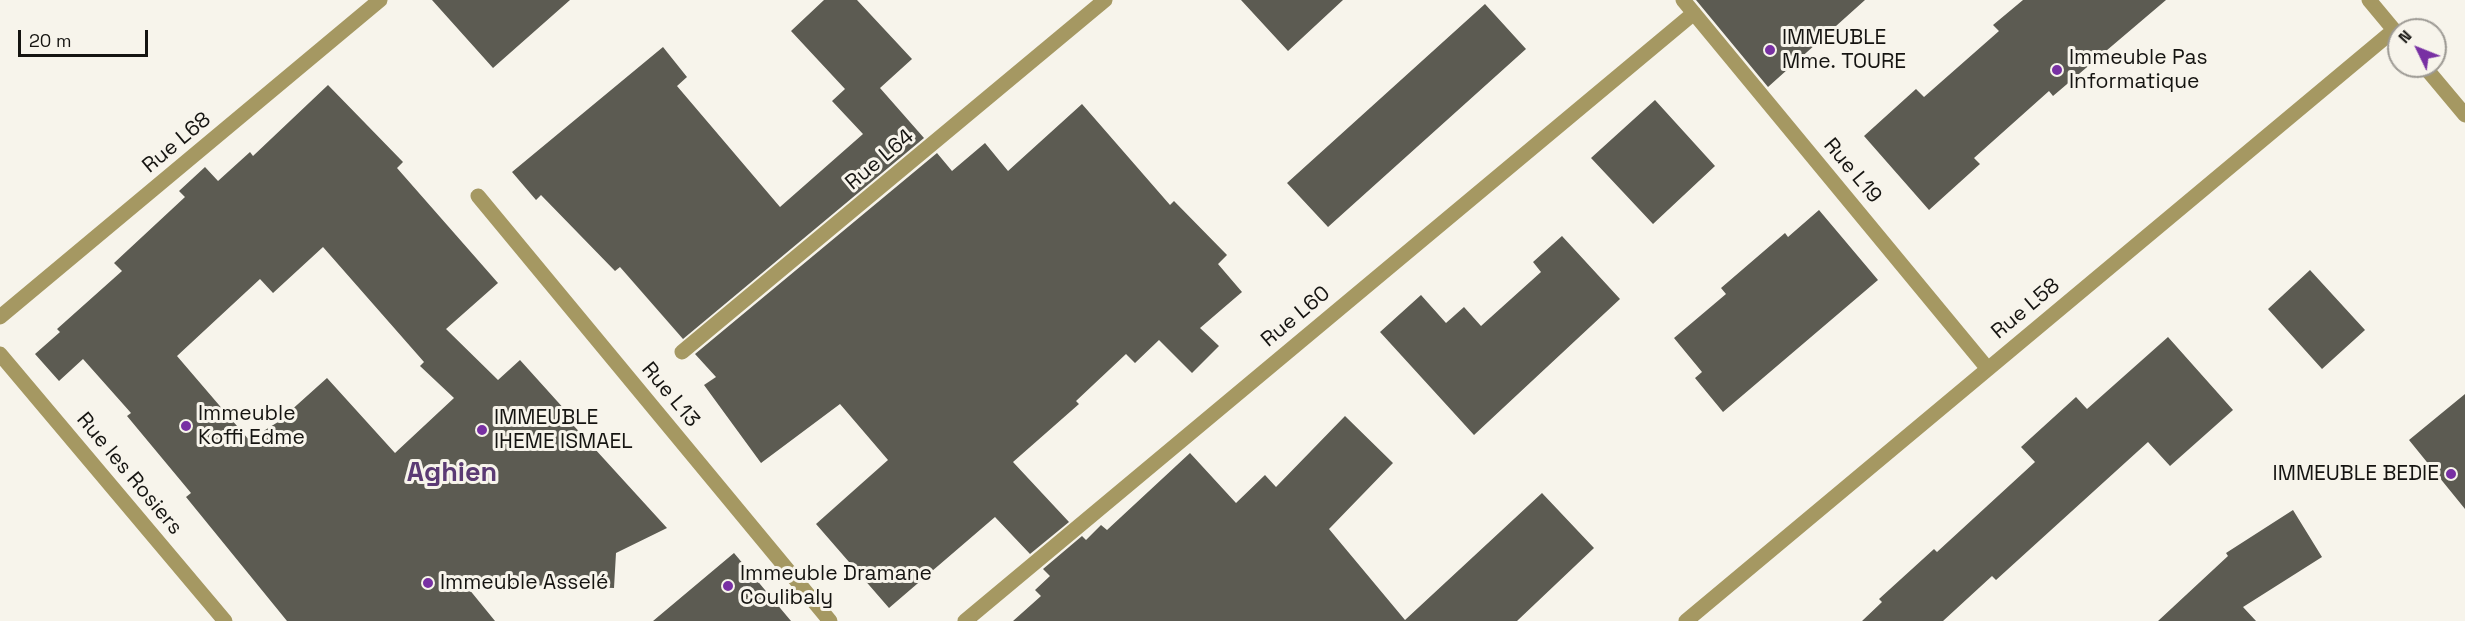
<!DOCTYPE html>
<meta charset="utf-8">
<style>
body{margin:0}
#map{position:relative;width:2465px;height:621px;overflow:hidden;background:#f7f4eb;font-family:"Space Grotesk",sans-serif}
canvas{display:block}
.north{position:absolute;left:2387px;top:18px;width:60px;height:60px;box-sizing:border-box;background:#f7f4eb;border:2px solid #9d9a94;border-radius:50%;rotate:313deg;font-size:16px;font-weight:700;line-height:24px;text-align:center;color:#151411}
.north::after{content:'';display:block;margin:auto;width:21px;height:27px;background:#7830a3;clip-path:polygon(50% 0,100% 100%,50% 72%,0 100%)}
.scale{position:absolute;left:18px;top:30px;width:130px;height:27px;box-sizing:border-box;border:3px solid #151411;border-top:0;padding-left:8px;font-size:18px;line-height:21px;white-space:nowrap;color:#151411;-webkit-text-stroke:4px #f7f4eb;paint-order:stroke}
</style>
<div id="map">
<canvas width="2465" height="621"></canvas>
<div class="north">N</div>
<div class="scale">20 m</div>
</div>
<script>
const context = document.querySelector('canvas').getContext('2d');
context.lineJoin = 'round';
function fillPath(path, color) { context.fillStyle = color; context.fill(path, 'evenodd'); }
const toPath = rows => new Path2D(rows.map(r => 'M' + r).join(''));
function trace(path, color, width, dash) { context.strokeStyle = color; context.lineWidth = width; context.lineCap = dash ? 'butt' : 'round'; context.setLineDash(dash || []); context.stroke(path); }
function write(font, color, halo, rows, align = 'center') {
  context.font = font + ' "Space Grotesk",sans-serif'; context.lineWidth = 6; context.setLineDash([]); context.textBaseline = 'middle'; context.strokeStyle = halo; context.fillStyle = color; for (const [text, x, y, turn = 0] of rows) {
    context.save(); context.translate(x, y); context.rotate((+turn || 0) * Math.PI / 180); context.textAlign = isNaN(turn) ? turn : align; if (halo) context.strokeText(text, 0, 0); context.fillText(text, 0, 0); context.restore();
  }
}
const building = toPath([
 [432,0,570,0,493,68],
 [824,0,857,0,912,59,880,88,924,138,683,339,620,267,615,271,541,195,536,200,512,172,663,47,687,77,677,86,780,207,863,134,832,101,845,89,791,31],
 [1241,0,1343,0,1288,51],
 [1696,0,1865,0,1768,87],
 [2023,0,2166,0,2053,96,2049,91,1974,158,1980,164,1929,210,1864,136,1916,89,1924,97,1999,31,1993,25],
 [1485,4,1526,49,1328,227,1287,183],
 [328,85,403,162,397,168,498,283,446,329,498,380,520,360,566,411,563,414,667,528,616,553,614,588,464,583,495,621,287,621,186,497,191,493,127,416,131,413,83,359,59,381,35,354,60,332,57,329,122,271,114,263,185,197,179,191,205,167,218,181,250,152,253,156],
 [323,247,424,362,420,366,454,398,395,453,327,378,278,422,249,440,177,356,260,279,273,293],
 [1655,100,1715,166,1653,224,1591,158],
 [1082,104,1170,205,1174,201,1227,255,1218,264,1242,292,1200,328,1219,346,1192,373,1159,340,1135,363,1126,354,1076,401,1079,404,1013,462,1069,522,1030,554,995,517,889,608,816,524,888,460,840,404,761,463,704,385,716,377,695,354,937,153,952,171,985,143,1008,171],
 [1819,210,1878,280,1723,412,1695,378,1702,372,1674,338,1726,294,1721,288,1785,233,1788,237],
 [1562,236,1620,299,1474,435,1380,332,1421,295,1446,323,1464,307,1481,326,1541,272,1533,262],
 [2310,270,2365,330,2322,369,2268,309],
 [2168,337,2233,410,2170,466,2148,442,1996,580,1992,576,1943,621,1862,621,1882,602,1879,599,1934,549,1937,552,2035,462,2021,447,2076,397,2087,409],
 [2465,394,2465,509,2409,440],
 [1345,416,1393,463,1329,529,1405,620,1542,493,1594,548,1517,621,1013,621,1041,596,1035,590,1050,576,1043,569,1082,536,1086,540,1101,525,1107,530,1190,453,1236,503,1265,475,1276,487],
 [2293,510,2322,557,2243,607,2256,621,2158,621,2228,556,2226,553],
 [734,553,791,621,653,621]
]);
const street = toPath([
 [1683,0,1988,369],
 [2369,0,2399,36],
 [2424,66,2465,115],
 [478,196,830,621],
 [0,317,380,0],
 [682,352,1105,0],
 [0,354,225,621],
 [965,621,1694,13],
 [1686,621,2394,30]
]);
const markers = [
 [1770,50,6,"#7830a3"],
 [2057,70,6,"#7830a3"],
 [186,426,6,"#7830a3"],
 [482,430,6,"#7830a3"],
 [2451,474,6,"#7830a3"],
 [428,583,6,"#7830a3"],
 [728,586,6,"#7830a3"]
];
const poiNames = [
 ["IMMEUBLE",1782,38],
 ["Mme. TOURE",1782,62],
 ["Immeuble Pas",2069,58],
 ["Informatique",2069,82],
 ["Immeuble",198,414],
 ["Koffi Edme",198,438],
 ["IMMEUBLE",494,418],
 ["IHEME ISMAEL",494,442],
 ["IMMEUBLE BEDIE",2439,474,"right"],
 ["Immeuble Dramane",740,574],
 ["Coulibaly",740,598],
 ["Immeuble Asselé",440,583]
];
const streetNames = [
 ["Rue L68",177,143,-40],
 ["Rue L64",880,160,-40],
 ["Rue L19",1852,171,50],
 ["Rue L58",2026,309,-40],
 ["Rue L60",1296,317,-40],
 ["Rue L13",670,395,50],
 ["Rue les Rosiers",129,474,50]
];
const districtNames = [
 ["Aghien",452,474]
];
fillPath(building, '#5c5b52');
trace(street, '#a59862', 15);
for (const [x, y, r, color] of markers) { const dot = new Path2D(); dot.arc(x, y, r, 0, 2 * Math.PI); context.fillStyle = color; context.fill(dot); trace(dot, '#f7f4eb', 2); }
write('21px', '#151411', '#f7f4eb', poiNames, 'left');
write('21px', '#151411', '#f7f4eb', streetNames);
write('bold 27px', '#5b3a74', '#f7f4eb', districtNames);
</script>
